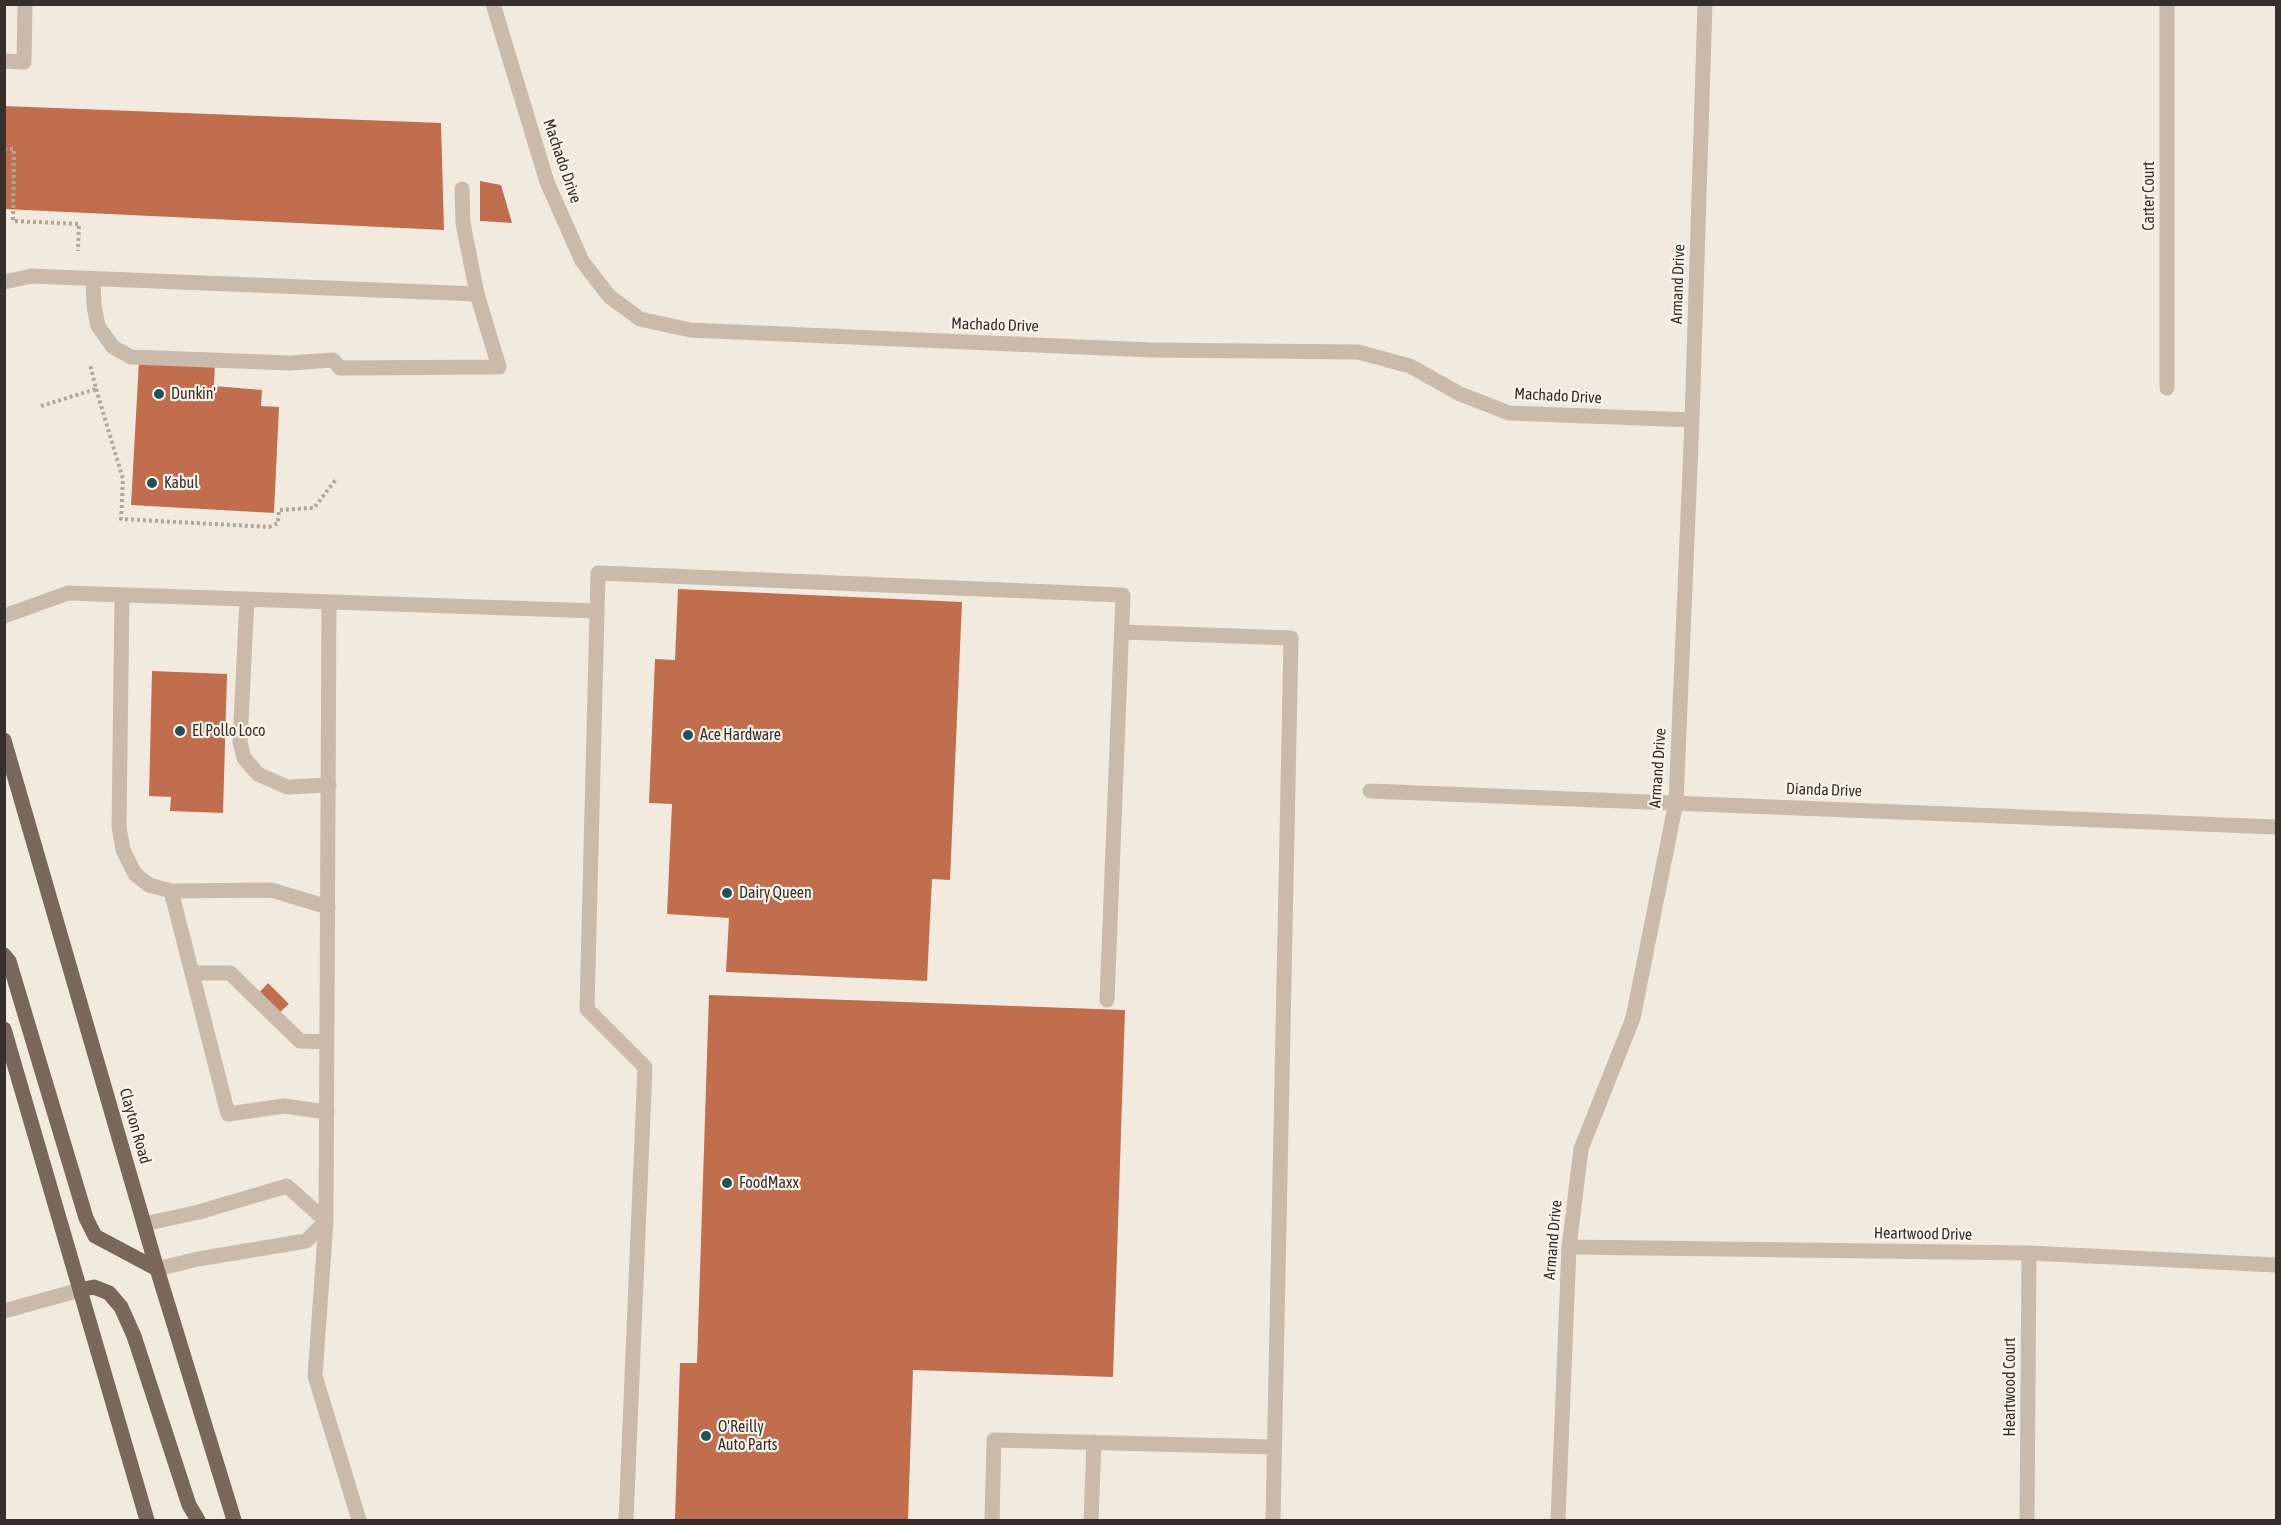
<!DOCTYPE html>
<style>
body{margin:0}
#map{position:relative;width:2281px;height:1525px;overflow:hidden;background:#f2eadf;font-family:"Asap Condensed",sans-serif}
canvas{display:block}
.frame{position:absolute;inset:0;border:6px solid #382f2a;pointer-events:none}
</style>
<div id="map">
<canvas width="2281" height="1525"></canvas>
<div class="frame"></div>
</div>
<script>
const context = document.querySelector('canvas').getContext('2d');
context.lineJoin = 'round';
function fillPath(path, color) { context.fillStyle = color; context.fill(path, 'evenodd'); }
const toPath = rows => new Path2D(rows.map(r => 'M' + r).join(''));
function trace(path, color, width, dash) { context.strokeStyle = color; context.lineWidth = width; context.lineCap = dash ? 'butt' : 'round'; context.setLineDash(dash || []); context.stroke(path); }
function write(font, color, halo, rows, align = 'center') {
  context.font = font + ' "Asap Condensed",sans-serif'; context.lineWidth = 4.5; context.setLineDash([]); context.textBaseline = 'middle'; context.strokeStyle = halo; context.fillStyle = color; for (const [text, x, y, turn = 0] of rows) {
    context.save(); context.translate(x, y); context.rotate((+turn || 0) * Math.PI / 180); context.textAlign = isNaN(turn) ? turn : align; if (halo) context.strokeText(text, 0, 0); context.fillText(text, 0, 0); context.restore();
  }
}
const building = toPath([
 [4,106,441,123,444,230,4,209],
 [480,181,501,185,512,223,480,221],
 [139,361,215,364,214,386,262,390,261,406,279,407,274,513,131,505],
 [678,589,962,602,950,880,932,879,927,981,726,972,729,918,667,914,672,804,649,803,655,659,675,660],
 [152,671,227,674,223,813,170,811,171,797,149,796],
 [268,983,289,1004,279,1013,259,993],
 [709,995,1125,1010,1113,1377,913,1370,908,1520,675,1520,680,1363,697,1363]
]);
const path = toPath([
 [4,149,14,149,13,221,79,224,78,251],
 [96,389,123,479,121,519,269,527,278,523,279,510,314,508,337,478],
 [41,406,96,389,90,364]
]);
const minor = toPath([
 [493,4,547,182,582,261,609,296,640,319,690,330,1151,350,1358,352,1410,366,1460,394,1509,413,1692,420],
 [2167,4,2167,388],
 [4,61,24,62,25,4],
 [93,279,94,306,98,326,113,347,131,357,290,363,333,360,340,368,499,367,477,294,463,223,462,189],
 [4,282,31,276,477,294],
 [122,595,119,827,123,850,135,874,149,885,171,891,228,1114,284,1106,327,1112],
 [247,599,240,742,244,758,258,774,287,787,329,785],
 [329,602,326,1221,315,1376,359,1520],
 [4,616,68,593,597,611],
 [1122,632,1291,638,1273,1520],
 [1370,791,2276,827],
 [171,891,271,890,328,907],
 [192,973,230,973,300,1041,327,1042],
 [144,1224,199,1212,287,1186,326,1221,306,1241,198,1259,157,1269],
 [1569,1247,2029,1253,2276,1265],
 [4,1311,80,1290],
 [626,1520,645,1067,587,1009,598,573,1123,595,1107,1000],
 [992,1520,994,1440,1274,1447],
 [1091,1520,1094,1442],
 [1558,1520,1569,1247,1581,1149,1633,1018,1676,802,1692,420,1705,4],
 [2027,1520,2029,1253]
]);
const major = toPath([
 [4,740,157,1269,234,1520],
 [4,955,9,961,86,1218,95,1236,157,1269],
 [4,1029,147,1520],
 [80,1290,94,1287,109,1293,121,1307,134,1336,189,1505,198,1520]
]);
const markers = [
 [159,394,6,"#215258"],
 [152,483,6,"#215258"],
 [180,731,6,"#215258"],
 [688,735,6,"#215258"],
 [727,893,6,"#215258"],
 [727,1183,6,"#215258"],
 [706,1436,6,"#215258"]
];
const streetNames = [
 ["Machado Drive",562,161,71],
 ["Carter Court",2149,196,-90],
 ["Armand Drive",1678,284,-88],
 ["Machado Drive",995,325,2],
 ["Machado Drive",1558,396,3],
 ["Armand Drive",1658,768,-86],
 ["Dianda Drive",1824,790,2],
 ["Clayton Road",135,1126,74],
 ["Heartwood Drive",1923,1234,1],
 ["Armand Drive",1553,1240,-85],
 ["Heartwood Court",2010,1387,-90]
];
const poiNames = [
 ["Dunkin'",171,394],
 ["Kabul",164,483],
 ["El Pollo Loco",192,731],
 ["Ace Hardware",700,735],
 ["Dairy Queen",739,893],
 ["FoodMaxx",739,1183],
 ["O'Reilly",718,1427],
 ["Auto Parts",718,1445]
];
fillPath(building, '#c16e4e');
trace(path, '#b6a595', 4, [3, 3]);
trace(minor, '#cabaab', 15);
trace(major, '#79675c', 15);
for (const [x, y, r, color] of markers) { const dot = new Path2D(); dot.arc(x, y, r, 0, 2 * Math.PI); context.fillStyle = color; context.fill(dot); trace(dot, '#faf4eb', 2); }
write('16px', '#382f2a', '#faf4eb', streetNames);
write('16px', '#382f2a', '#faf4eb', poiNames, 'left');
</script>
